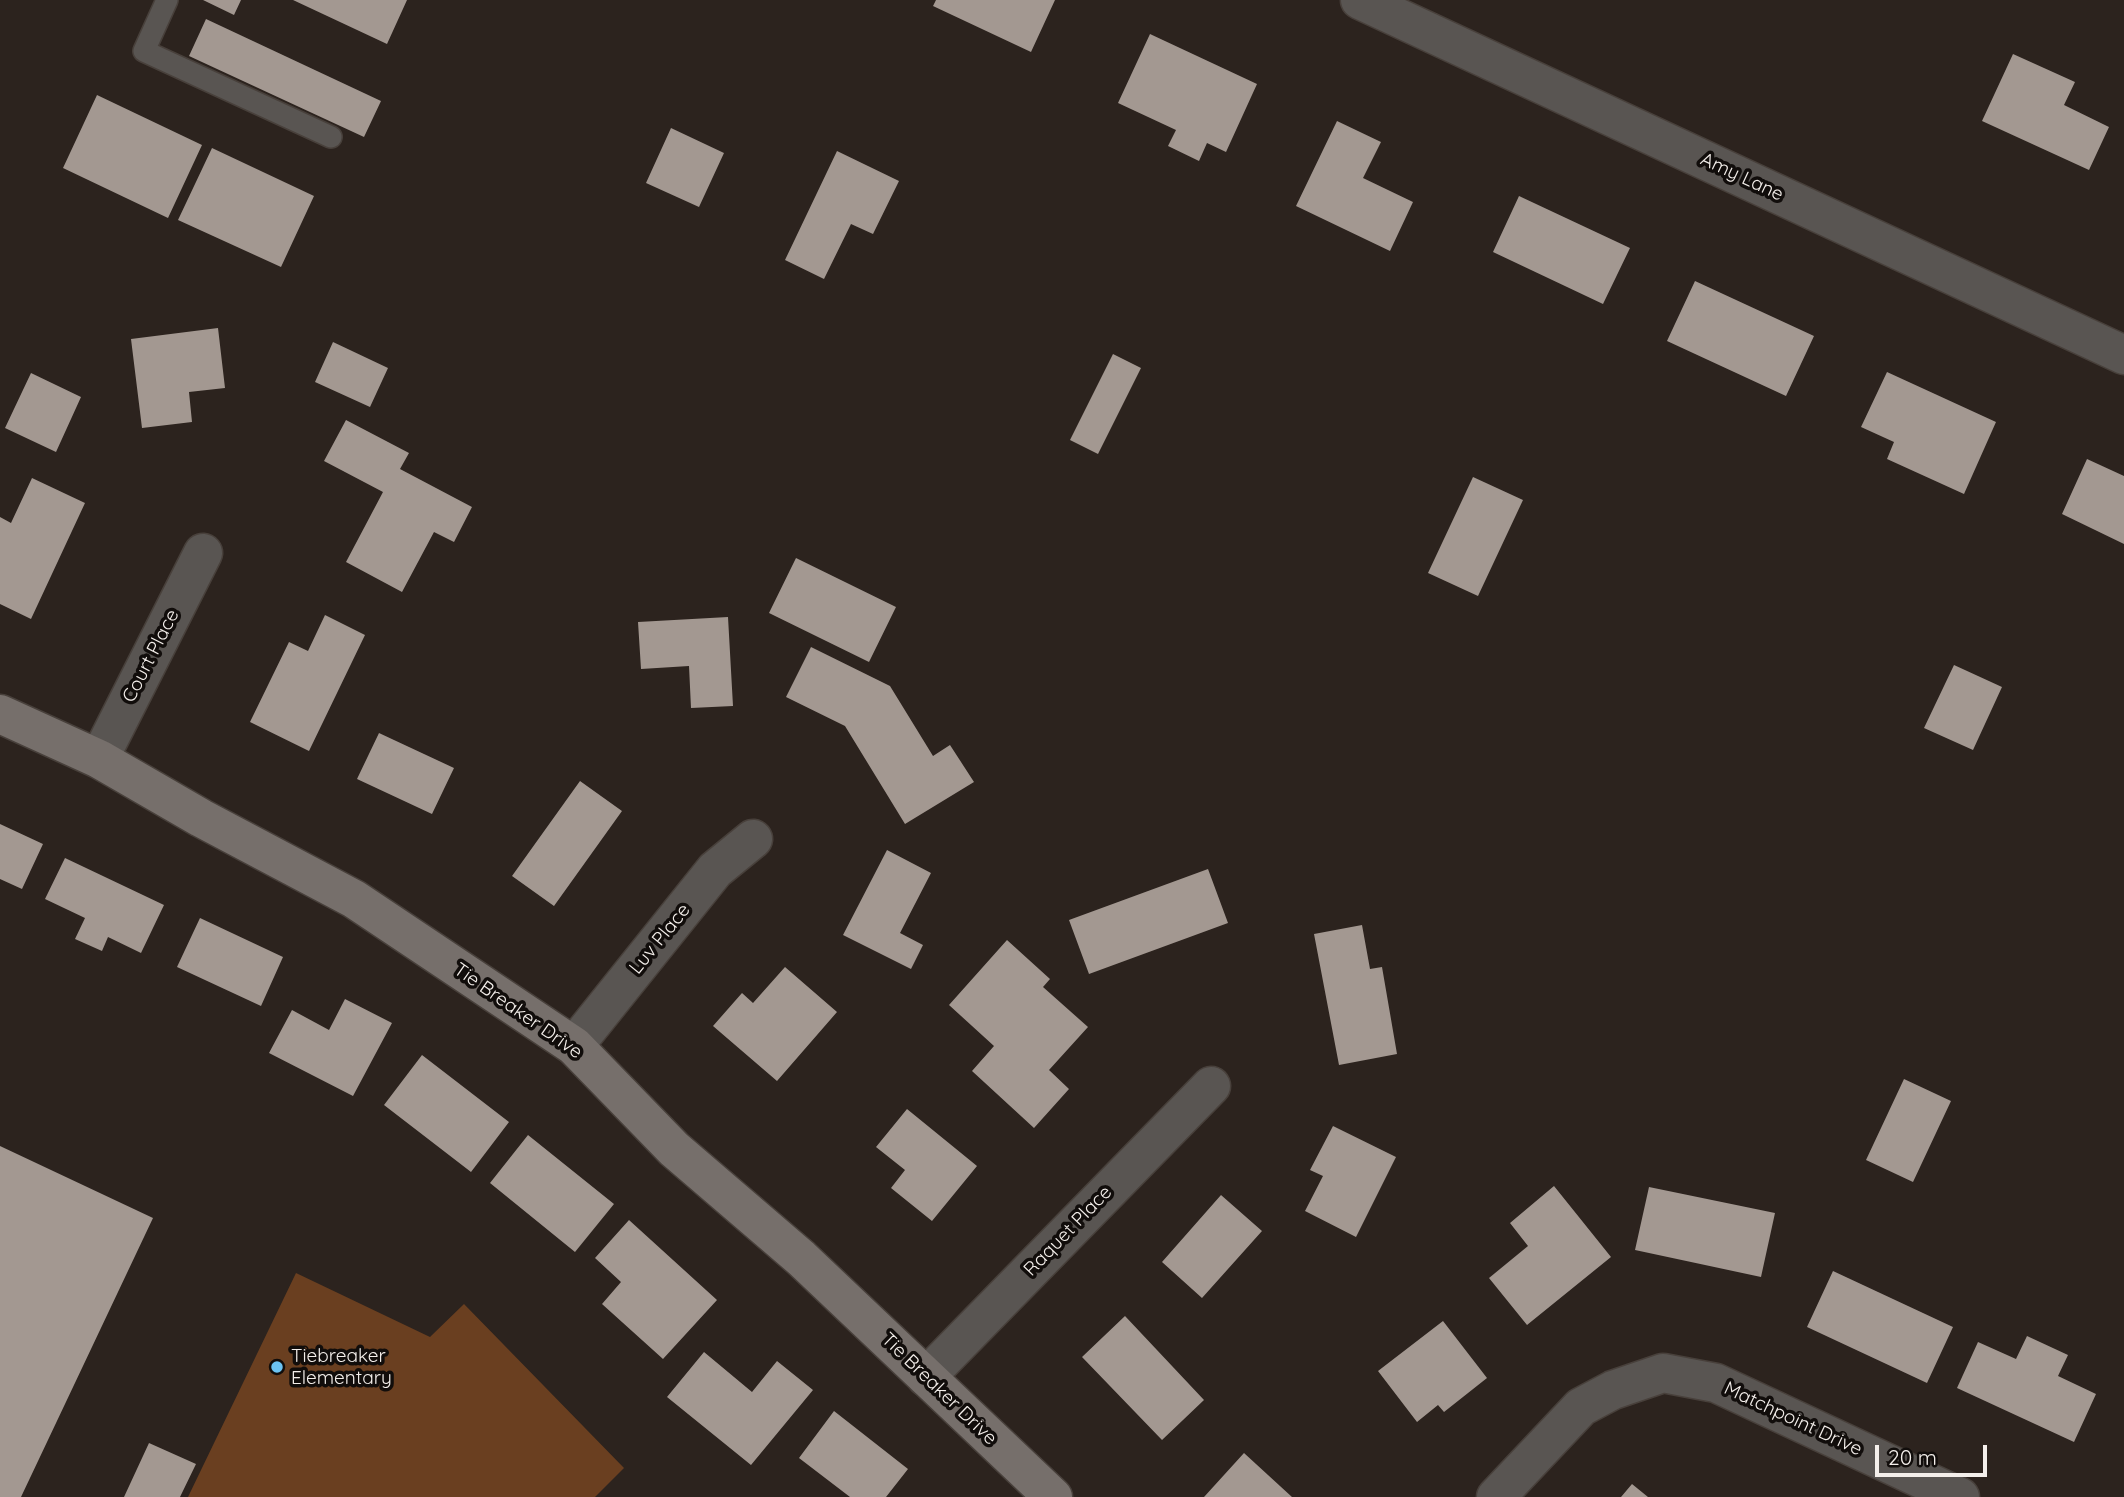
<!DOCTYPE html>
<style>
body{margin:0}
#map{position:relative;width:2124px;height:1497px;overflow:hidden;background:#2c231e;font-family:Quicksand,sans-serif}
canvas{display:block}
.scale{position:absolute;left:1875px;top:1445px;width:112px;height:32px;box-sizing:border-box;border:4px solid #f4efeb;border-top:0;padding-left:9px;font-size:21px;line-height:24px;white-space:nowrap;color:#f4efeb;-webkit-text-stroke:5px #110d0b;paint-order:stroke}
</style>
<div id="map">
<canvas width="2124" height="1497"></canvas>
<div class="scale">20 m</div>
</div>
<script>
const context = document.querySelector('canvas').getContext('2d');
context.lineJoin = 'round';
function fillPath(path, color) { context.fillStyle = color; context.fill(path, 'evenodd'); }
const toPath = rows => new Path2D(rows.map(r => 'M' + r).join(''));
function trace(path, color, width, dash) { context.strokeStyle = color; context.lineWidth = width; context.lineCap = dash ? 'butt' : 'round'; context.setLineDash(dash || []); context.stroke(path); }
function write(font, color, halo, rows, align = 'center') {
  context.font = font + ' Quicksand,sans-serif'; context.lineWidth = 7; context.setLineDash([]); context.textBaseline = 'middle'; context.strokeStyle = halo; context.fillStyle = color; for (const [text, x, y, turn = 0] of rows) {
    context.save(); context.translate(x, y); context.rotate((+turn || 0) * Math.PI / 180); context.textAlign = isNaN(turn) ? turn : align; if (halo) context.strokeText(text, 0, 0); context.fillText(text, 0, 0); context.restore();
  }
}
const green = toPath([
 [296,1273,430,1337,464,1304,624,1468,595,1497,188,1497]
]);
const building = toPath([
 [203,0,241,0,234,15],
 [293,0,407,0,387,44],
 [936,0,1055,0,1031,52,933,6],
 [206,19,381,101,364,137,189,56],
 [1150,34,1257,84,1226,152,1207,143,1199,161,1168,146,1176,130,1118,103],
 [2013,54,2075,82,2064,105,2109,127,2089,170,1982,121],
 [97,95,202,145,168,218,63,168],
 [1337,121,1381,142,1363,178,1413,202,1390,251,1296,206],
 [671,128,724,153,699,207,646,183],
 [212,148,314,196,281,267,178,220],
 [837,151,899,181,873,234,851,224,824,279,785,260],
 [1519,196,1630,248,1603,304,1493,252],
 [1695,281,1814,336,1786,396,1667,341],
 [218,328,225,388,189,392,192,422,142,428,131,339],
 [333,342,388,368,370,407,315,382],
 [1113,354,1141,368,1098,454,1070,440],
 [1887,372,1996,422,1964,494,1887,459,1894,442,1861,427],
 [31,373,81,397,56,452,5,428],
 [346,420,409,453,400,469,472,507,454,542,434,532,402,592,346,562,383,492,324,461],
 [2087,459,2124,476,2124,544,2062,514],
 [1473,477,1523,500,1478,596,1428,573],
 [32,478,85,503,31,619,0,604,0,517,11,523],
 [796,558,896,607,869,662,769,613],
 [325,615,365,635,309,751,250,722,289,642,308,651],
 [728,617,733,706,691,708,689,666,641,669,638,622],
 [811,647,890,686,933,756,950,745,974,782,905,824,845,726,786,697],
 [1954,665,2002,687,1973,750,1924,728],
 [379,733,454,768,432,814,357,779],
 [580,781,622,811,554,906,512,876],
 [0,824,43,844,22,889,0,879],
 [887,850,931,873,900,933,923,945,911,969,843,935],
 [65,858,164,905,141,953,108,937,102,951,75,939,85,918,45,899],
 [1208,869,1228,923,1089,974,1069,920],
 [200,918,283,957,261,1006,177,967],
 [1362,925,1370,969,1382,967,1397,1054,1339,1065,1314,934],
 [1007,940,1050,979,1043,987,1088,1027,1049,1070,1069,1089,1034,1128,972,1071,994,1046,949,1005],
 [785,967,837,1012,777,1081,713,1026,742,993,753,1003],
 [345,999,392,1023,353,1096,269,1053,292,1010,329,1030],
 [422,1055,509,1122,471,1172,384,1105],
 [1904,1079,1951,1101,1913,1182,1866,1160],
 [907,1109,977,1166,932,1221,891,1188,905,1170,876,1147],
 [1333,1126,1396,1157,1356,1237,1305,1211,1323,1176,1310,1170],
 [528,1135,614,1204,575,1252,490,1183],
 [0,1146,153,1218,21,1497,0,1497],
 [1554,1186,1611,1257,1527,1325,1489,1278,1528,1246,1510,1223],
 [1649,1187,1775,1213,1761,1277,1635,1250],
 [1221,1195,1262,1231,1202,1298,1162,1262],
 [629,1220,717,1300,663,1359,602,1304,621,1282,595,1258],
 [1833,1271,1953,1327,1927,1383,1807,1327],
 [1125,1316,1204,1400,1162,1440,1082,1357],
 [1443,1321,1487,1378,1444,1412,1438,1405,1417,1422,1378,1371],
 [2027,1336,2068,1355,2058,1376,2096,1394,2074,1442,1957,1388,1978,1342,2016,1359],
 [704,1352,752,1392,777,1361,813,1390,751,1465,667,1397],
 [834,1411,908,1469,886,1497,850,1497,799,1458],
 [149,1443,196,1464,180,1497,124,1497],
 [1244,1453,1292,1497,1204,1497],
 [1632,1484,1648,1497,1621,1497]
]);
const lane = toPath([
 [167,0,144,51,331,137]
]);
const street = toPath([
 [1360,0,2124,355],
 [99,759,203,553],
 [574,1046,715,870,753,839],
 [926,1377,1211,1086],
 [1496,1497,1581,1407,1613,1390,1663,1373,1716,1383,1960,1497]
]);
const secondary = toPath([
 [0,714,99,759,201,818,354,899,574,1046,674,1149,801,1258,1053,1497]
]);
const markers = [
 [277,1367,7,"#6cc3f2"]
];
const streetNames = [
 ["Amy Lane",1742,177,25],
 ["Court Place",151,656,-63],
 ["Luv Place",660,939,-51],
 ["Tie Breaker Drive",518,1011,35],
 ["Raquet Place",1068,1231,-46],
 ["Tie Breaker Drive",939,1389,44],
 ["Matchpoint Drive",1793,1419,25]
];
const poiNames = [
 ["Tiebreaker",291,1356],
 ["Elementary",291,1378]
];
fillPath(green, '#6a3f20');
fillPath(building, '#a39891');
trace(lane, '#48403b', 24);
trace(street, '#48403b', 41);
trace(secondary, '#48403b', 41);
trace(lane, '#595552', 21);
trace(street, '#595552', 38);
trace(secondary, '#766f6b', 38);
for (const [x, y, r, color] of markers) { const dot = new Path2D(); dot.arc(x, y, r, 0, 2 * Math.PI); context.fillStyle = color; context.fill(dot); trace(dot, '#110d0b', 2.5); }
write('19px', '#f4efeb', '#110d0b', streetNames);
write('19px', '#f4efeb', '#110d0b', poiNames, 'left');
</script>
